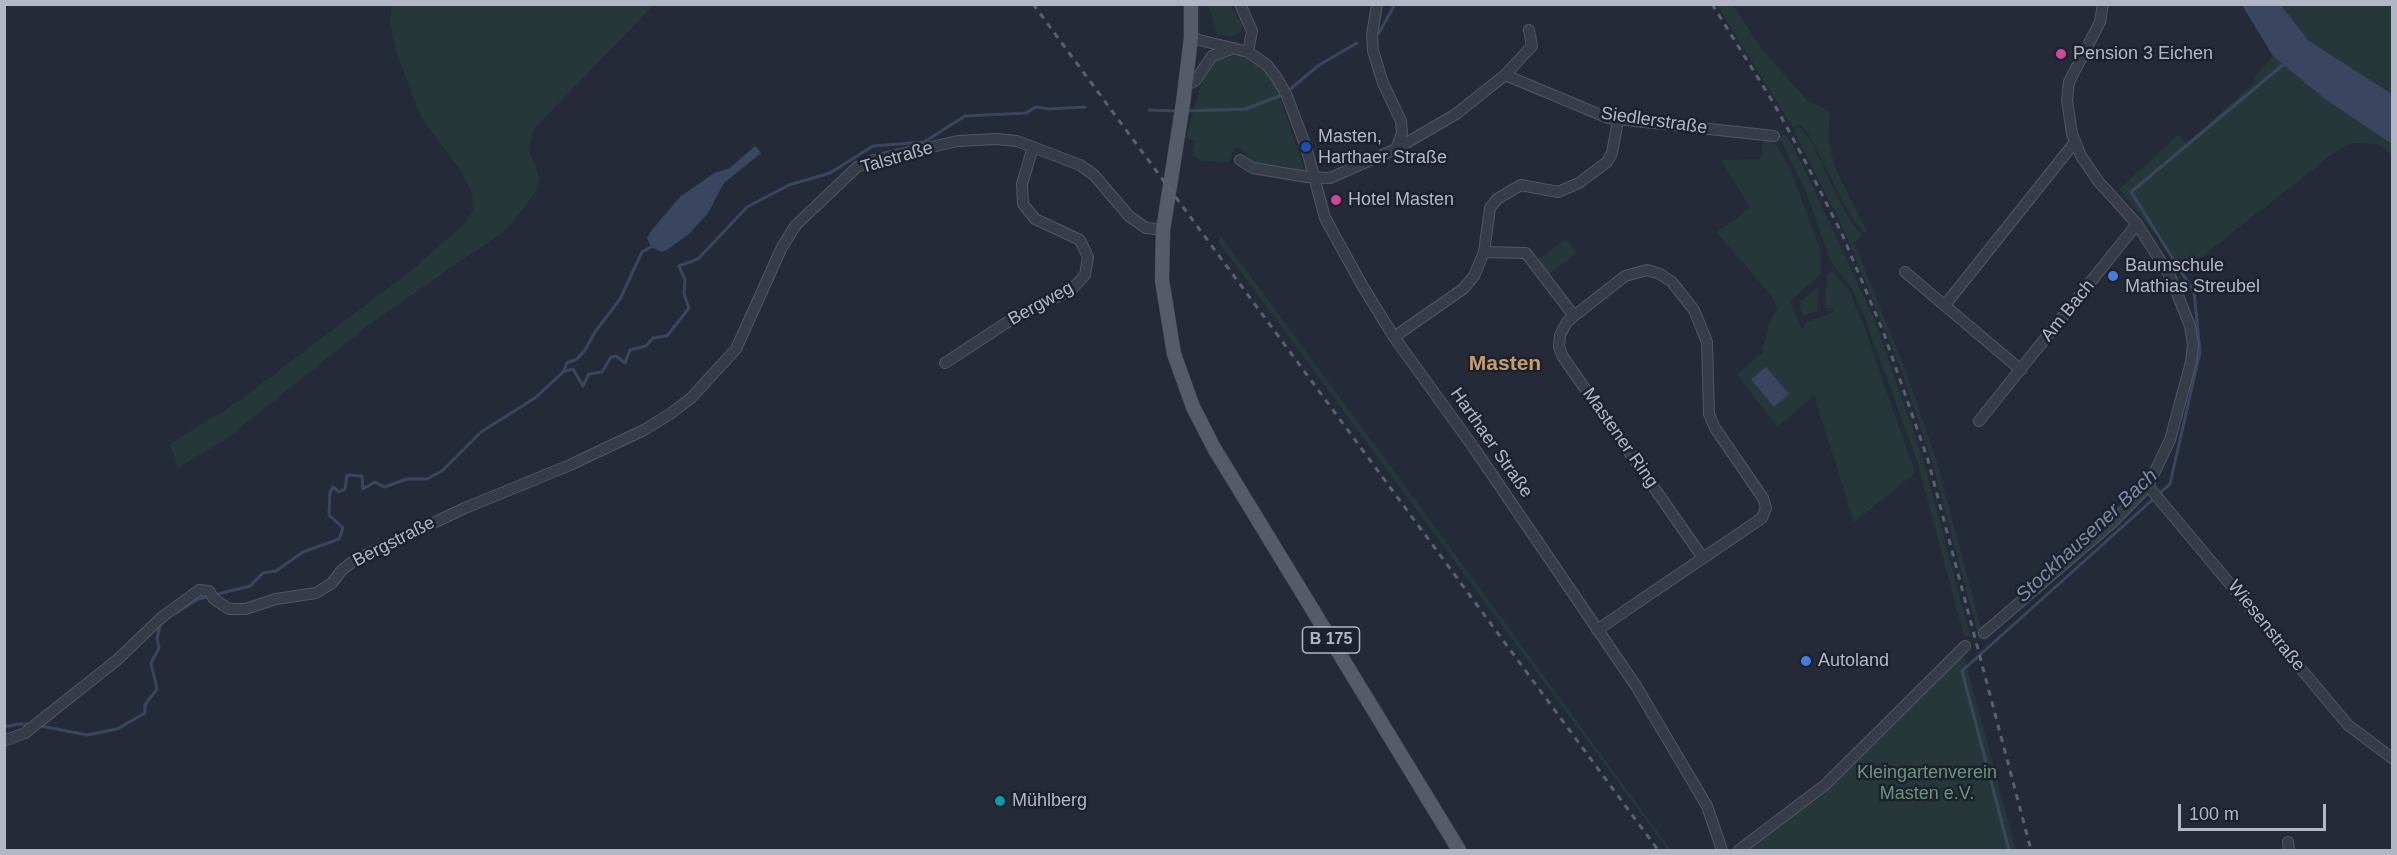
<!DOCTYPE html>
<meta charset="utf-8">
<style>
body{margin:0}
#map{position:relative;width:2397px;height:855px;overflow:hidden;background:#242a38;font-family:Arial,sans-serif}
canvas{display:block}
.frame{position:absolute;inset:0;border:6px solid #b2b7c5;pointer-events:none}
.scale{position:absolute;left:2178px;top:804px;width:148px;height:27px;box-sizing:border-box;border:3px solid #b2b7c5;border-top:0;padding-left:8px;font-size:18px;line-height:21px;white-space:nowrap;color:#b2b7c5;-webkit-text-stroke:4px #1c222d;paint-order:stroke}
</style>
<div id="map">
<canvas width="2397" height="855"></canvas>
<div class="frame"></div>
<div class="scale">100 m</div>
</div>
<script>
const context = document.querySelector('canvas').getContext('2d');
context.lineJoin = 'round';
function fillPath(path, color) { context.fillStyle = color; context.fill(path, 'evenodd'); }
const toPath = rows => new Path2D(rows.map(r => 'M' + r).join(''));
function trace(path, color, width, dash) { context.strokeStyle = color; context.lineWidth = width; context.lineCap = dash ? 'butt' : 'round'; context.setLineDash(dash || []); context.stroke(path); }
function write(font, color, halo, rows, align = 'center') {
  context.font = font + ' Arial,sans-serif'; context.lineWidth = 5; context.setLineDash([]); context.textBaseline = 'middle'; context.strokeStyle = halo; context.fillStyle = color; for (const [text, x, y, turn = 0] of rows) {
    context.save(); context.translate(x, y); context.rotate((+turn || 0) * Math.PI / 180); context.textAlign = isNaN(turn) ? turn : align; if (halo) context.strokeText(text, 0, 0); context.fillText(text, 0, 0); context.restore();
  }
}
const green = toPath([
 [392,5,654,5,534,129,529,150,540,178,535,193,506,230,371,323,226,439,178,468,170,444,237,402,408,273,462,226,474,210,472,193,461,171,421,117,397,55,390,22],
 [1208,5,1230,5,1242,24,1241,32,1232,37,1217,34],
 [1717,5,1733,5,1761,48,1808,101,1830,112,1828,139,1835,168,1867,231,1865,233,1855,222,1840,196,1808,133,1799,124,1793,128],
 [2281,5,2392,5,2392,94,2309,41],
 [1241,55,1263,68,1277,88,1305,173,1255,164,1241,148,1234,147,1230,162,1201,161,1192,155,1195,141,1186,138,1205,70,1216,59],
 [2273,56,2325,99,2392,144,2392,155,2378,144,2352,143,2335,152,2185,270,2119,189,2178,135,2186,144,2256,81,2254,78],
 [1799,127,1810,140,1838,198,1852,224,1862,235,1854,243,1904,367,1936,459,1981,628,1977,631,1932,461,1901,369,1845,232,1794,131],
 [1782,135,1787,136,1802,164,1873,316,1924,462,1970,636,1964,636,1918,464,1865,318,1851,287,1831,262,1804,187,1779,137],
 [1763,138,1776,145,1790,167,1820,250,1821,274,1790,301,1801,328,1804,328,1805,323,1834,312,1833,308,1825,308,1827,275,1833,271,1848,289,1862,320,1915,473,1854,522,1814,395,1778,427,1737,375,1764,351,1762,349,1773,314,1778,310,1772,296,1716,232,1750,208,1721,160,1761,159],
 [1221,236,1446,542,1671,850,1668,850,1218,241],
 [1566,239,1577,253,1546,276,1535,262],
 [1819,287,1817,312,1803,315,1799,302],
 [1963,652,2016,850,1748,850,1828,786,1934,685]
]);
const water = toPath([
 [2242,5,2281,5,2309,41,2392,94,2392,144,2325,99,2273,56],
 [755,146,761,152,760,154,724,183,708,213,689,234,667,250,661,252,651,247,647,238,651,231,680,197,714,173,730,168],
 [1766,367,1789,394,1774,407,1751,379]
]);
const stream = toPath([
 [1379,33,1395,4],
 [1288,91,1319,65,1357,43],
 [1149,110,1177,111],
 [1186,111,1246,109,1282,95],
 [563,372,567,363,577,359,585,350,595,332,620,299,642,252,651,247],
 [176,613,198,599,250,586,263,573,276,571,303,552,339,539,343,528,329,515,330,492,333,487,339,492,345,489,347,475,362,476,363,489,375,482,384,487,407,479,427,479,442,471,481,432,535,398,563,372,573,369,583,386,589,374,602,372,611,357,616,356,625,363,630,350,646,346,653,338,667,336,689,308,684,294,685,280,679,266,698,259,747,207,789,185,830,173,873,146,924,142,965,116,1026,113,1036,107,1048,109,1085,107],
 [41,726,87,735,117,729,145,713,145,705,157,689,151,663,159,648,157,638,161,623],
 [4,727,18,724,29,724],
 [2009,850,1962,671,2170,484,2200,352,2194,292,2131,192,2285,63]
]);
const minor = toPath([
 [1240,4,1252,31,1248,52],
 [1377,4,1372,35,1373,51,1383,83,1401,121,1402,133,1396,149],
 [1191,38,1248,52,1267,65,1277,78,1287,96,1306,147,1325,218,1363,287,1394,337,1474,448,1636,686,1707,806,1722,850],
 [1505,75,1608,118,1774,136],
 [1185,86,1195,81,1212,56,1234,48],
 [1240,160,1253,168,1307,177,1330,178,1396,149,1456,114,1505,75,1532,46,1529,30],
 [1484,252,1526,253,1574,316,1567,322,1560,335,1559,347,1563,357,1703,558,1597,630],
 [1905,272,2021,370],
 [1945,305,2075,142],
 [1574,316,1625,276,1647,270,1660,274,1672,282,1694,310,1707,342,1709,414,1715,428,1763,498,1766,508,1762,518,1703,558],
 [1394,337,1463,289,1474,276,1484,252,1490,208,1497,199,1521,185,1558,192,1579,183,1607,162,1612,153,1618,120],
 [945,363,1012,319,1071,290,1085,275,1088,257,1080,240,1035,219,1023,204,1022,184,1033,147],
 [1979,421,2137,224],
 [2148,486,2348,725,2392,758],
 [1984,633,2112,523,2148,486,2170,440,2191,362,2193,345,2190,326,2170,276,2137,224,2098,181,2081,156,2072,134,2067,100,2069,82,2100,22,2103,4],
 [4,741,25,733,117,660,162,617,199,590,209,591,214,599,229,609,245,609,276,599,316,593,332,583,342,570,355,560,465,508,570,465,644,430,670,414,691,398,736,349,782,247,796,225,857,167,874,160,958,141,996,139,1017,141,1080,165,1094,175,1129,216,1146,228,1163,230],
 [2288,842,2289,850],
 [1739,850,1825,785,1965,646]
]);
const major = toPath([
 [1191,4,1191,38,1183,103,1163,230,1162,280,1174,354,1193,407,1214,448,1459,850]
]);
const rail = toPath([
 [1033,4,1658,850],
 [1712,4,1773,102,1803,157,1842,234,1883,331,1928,460,2031,850]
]);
const markers = [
 [2061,54,6,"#d1479c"],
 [1306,147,6,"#1a4fb4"],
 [1336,200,6,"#d1479c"],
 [2113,276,6,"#3f7fe0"],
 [1806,661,6,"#3f7fe0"],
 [1000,801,6,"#0f9aa8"]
];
const shields = [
 [1331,640,57]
];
const shieldNames = [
 ["B 175",1331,640]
];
const poiNames = [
 ["Pension 3 Eichen",2073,54],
 ["Masten,",1318,137],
 ["Harthaer Straße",1318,158],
 ["Hotel Masten",1348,200],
 ["Baumschule",2125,266],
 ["Mathias Streubel",2125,287],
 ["Autoland",1818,661],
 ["Mühlberg",1012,801]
];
const streetNames = [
 ["Siedlerstraße",1654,121,8],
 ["Talstraße",897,158,-16],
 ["Bergweg",1041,304,-29],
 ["Am Bach",2068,311,-51],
 ["Mastener Ring",1620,438,55],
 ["Harthaer Straße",1491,443,55],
 ["Bergstraße",394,542,-27],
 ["Wiesenstraße",2266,626,51]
];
const parkNames = [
 ["Kleingartenverein",1927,773],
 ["Masten e.V.",1927,794]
];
const waterNames = [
 ["Stockhausener Bach",2087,536,-43]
];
const quarterNames = [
 ["Masten",1505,364]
];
fillPath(green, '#26373a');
fillPath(water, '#3a4660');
trace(stream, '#3a4660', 3);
trace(minor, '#525763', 12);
trace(major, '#404652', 15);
trace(minor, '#373c49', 10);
trace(major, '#555b69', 14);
trace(rail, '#59606f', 3, [6, 6]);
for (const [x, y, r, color] of markers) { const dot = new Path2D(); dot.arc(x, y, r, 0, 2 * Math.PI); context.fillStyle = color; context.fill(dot); trace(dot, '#1c222d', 2); }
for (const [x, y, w] of shields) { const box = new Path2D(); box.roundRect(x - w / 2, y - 13, w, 26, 4.5); context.fillStyle = '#1c222d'; context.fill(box); trace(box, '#b2b7c5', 1.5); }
write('bold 16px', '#b2b7c5', null, shieldNames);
write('18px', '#b2b7c5', '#1c222d', poiNames, 'left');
write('18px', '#b2b7c5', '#1c222d', streetNames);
write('18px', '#6b9479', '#1c222d', parkNames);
write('italic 20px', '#7c8baa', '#1c222d', waterNames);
write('bold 21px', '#ca9d67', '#1c222d', quarterNames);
</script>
